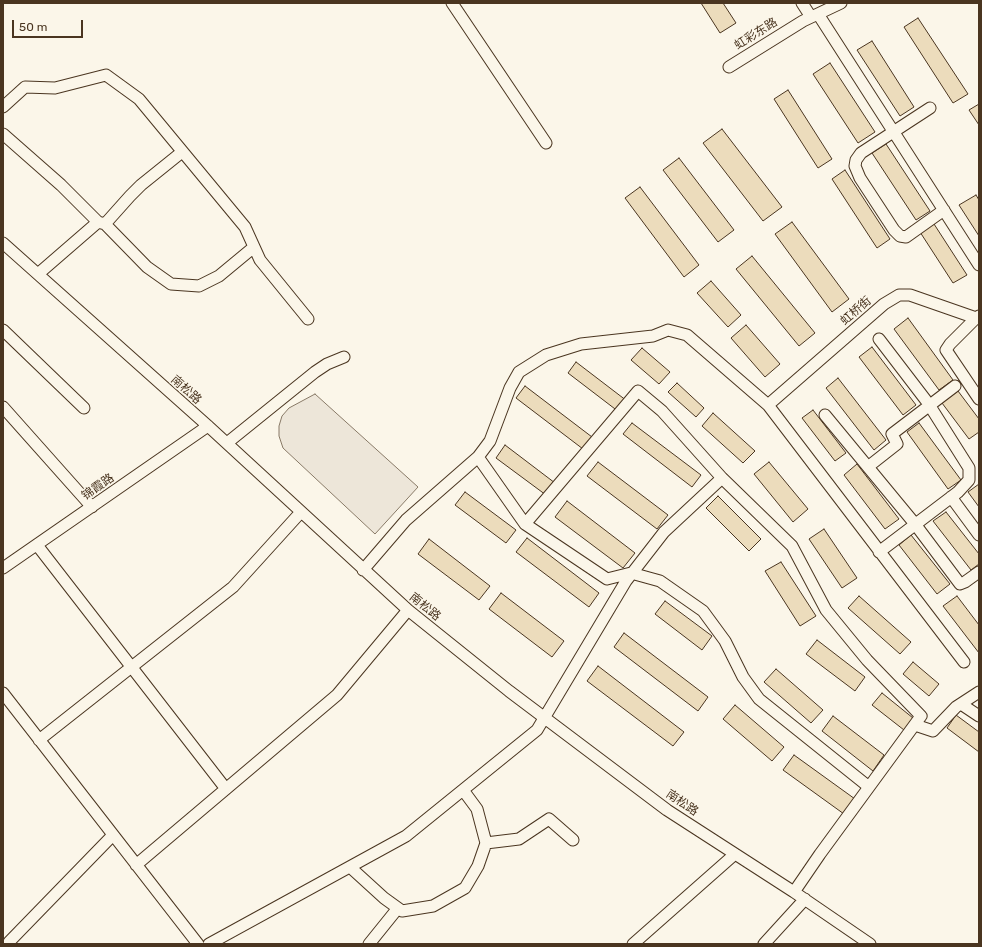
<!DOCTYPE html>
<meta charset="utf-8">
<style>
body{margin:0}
#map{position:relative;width:982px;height:947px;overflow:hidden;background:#fbf6e9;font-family:Rubik,sans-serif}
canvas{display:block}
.frame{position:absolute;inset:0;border:4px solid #4a3520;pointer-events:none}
.scale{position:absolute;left:12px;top:20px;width:71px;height:18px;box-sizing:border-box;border:2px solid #4a3520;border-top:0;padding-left:5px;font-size:12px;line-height:14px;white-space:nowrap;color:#4a3520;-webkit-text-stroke:3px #fbf6e9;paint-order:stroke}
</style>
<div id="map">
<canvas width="982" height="947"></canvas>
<div class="frame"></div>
<div class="scale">50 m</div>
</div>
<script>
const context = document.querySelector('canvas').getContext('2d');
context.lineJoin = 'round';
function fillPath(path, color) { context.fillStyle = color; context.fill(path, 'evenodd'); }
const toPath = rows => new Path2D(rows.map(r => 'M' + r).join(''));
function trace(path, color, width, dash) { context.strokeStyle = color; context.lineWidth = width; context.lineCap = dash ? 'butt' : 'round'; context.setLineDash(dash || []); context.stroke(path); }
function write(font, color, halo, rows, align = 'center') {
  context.font = font + ' Rubik,"Noto Sans SC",sans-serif'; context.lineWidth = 3; context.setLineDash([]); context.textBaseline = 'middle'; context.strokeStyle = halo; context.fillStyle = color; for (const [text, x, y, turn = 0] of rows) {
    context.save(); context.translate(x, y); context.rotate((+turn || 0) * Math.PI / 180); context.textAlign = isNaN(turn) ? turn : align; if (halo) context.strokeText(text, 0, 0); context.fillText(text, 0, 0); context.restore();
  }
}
const green = toPath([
 [315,394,418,487,375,534,283,448,279,436,279,426,282,416,289,408,315,394]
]);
const building = toPath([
 [701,3,723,3,736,23,720,33,701,3],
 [918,18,968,94,953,103,904,27,918,18],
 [872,41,914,107,900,116,857,50,872,41],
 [830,63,875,132,858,143,813,74,830,63],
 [788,90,832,159,818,168,774,99,788,90],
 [979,104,979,125,969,110,979,104],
 [722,129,782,207,763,221,703,143,722,129],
 [886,144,930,211,916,220,872,153,886,144],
 [679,158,734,230,718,242,663,170,679,158],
 [845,170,890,239,877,248,832,179,845,170],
 [640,187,699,265,684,277,625,198,640,187],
 [976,195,979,200,979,236,959,205,976,195],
 [792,222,849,299,832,312,775,234,792,222],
 [934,224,967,275,953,283,920,232,934,224],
 [752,256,815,333,799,346,736,269,752,256],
 [711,281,741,315,728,327,697,293,711,281],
 [908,318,953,380,939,390,894,329,908,318],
 [746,325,780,364,765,377,731,338,746,325],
 [872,347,916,405,903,415,859,357,872,347],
 [642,348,670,372,659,384,631,360,642,348],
 [576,362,627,401,619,412,568,373,576,362],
 [838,378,886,440,874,450,826,388,838,378],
 [677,383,704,408,696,417,668,392,677,383],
 [525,386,592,437,583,449,516,398,525,386],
 [958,391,979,419,979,432,969,439,942,403,958,391],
 [813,410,846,453,835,461,802,418,813,410],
 [713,413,755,451,743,463,702,426,713,413],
 [632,423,701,475,692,487,623,434,632,423],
 [919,423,961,480,948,489,907,432,919,423],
 [505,445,555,483,546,495,496,458,505,445],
 [598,462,668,515,657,529,587,476,598,462],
 [769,462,808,509,793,522,754,474,769,462],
 [857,464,899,519,885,529,844,475,857,464],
 [979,484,979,507,968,492,979,484],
 [465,492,516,530,506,543,455,505,465,492],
 [718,496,761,539,749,551,706,508,718,496],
 [567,501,635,553,623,568,555,517,567,501],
 [946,512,979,554,979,564,971,570,933,521,946,512],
 [824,529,857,578,842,588,809,539,824,529],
 [911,535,950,584,937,594,899,545,911,535],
 [527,538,599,593,589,607,516,552,527,538],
 [429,539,490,586,479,600,418,554,429,539],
 [781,562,816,616,800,626,765,571,781,562],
 [501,593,564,641,552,657,489,609,501,593],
 [859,596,911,642,900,654,848,608,859,596],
 [957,596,979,625,979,653,943,606,957,596],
 [665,601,712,636,702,650,655,614,665,601],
 [624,633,708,697,698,711,614,647,624,633],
 [817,640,865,677,855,691,806,654,817,640],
 [913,662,939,684,929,696,903,674,913,662],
 [598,666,684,732,673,746,587,681,598,666],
 [776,669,823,710,811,723,764,682,776,669],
 [882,693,913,718,904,730,872,705,882,693],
 [735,705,784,747,772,761,723,719,735,705],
 [956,715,979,732,979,752,947,728,956,715],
 [833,716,884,755,873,771,822,731,833,716],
 [794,755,855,799,844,814,783,770,794,755]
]);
const minor = toPath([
 [452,3,546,143],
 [802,3,811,17],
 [818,14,979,265],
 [729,67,803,21,841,3],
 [3,107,25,87,55,88,106,75,139,99,245,227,260,260,308,319],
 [930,108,861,153,856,160,855,166,860,178,894,230,900,236,906,237,944,210],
 [3,134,61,185,98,222,105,224,147,267,171,284,199,286,219,276,254,247],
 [105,224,130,196,141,185,182,152],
 [3,243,208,426,408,610,509,691,667,810,794,892,870,944],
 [38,274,98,222],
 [976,318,950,344,946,350,979,399],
 [3,330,84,408],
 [879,339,928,403,969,468,969,480,958,492,879,552],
 [768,405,884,304,899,295,910,295,976,318,979,316],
 [3,407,92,507],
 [825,415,915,524,960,584,965,582,979,572],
 [227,443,315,372,327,364,344,357],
 [478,457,525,524,638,391,662,411,722,478,792,546,826,610,867,660,921,716,820,854,794,892],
 [869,466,897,444,892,434,955,386],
 [951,497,979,535],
 [525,524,607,579,631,573,660,581,703,611,725,641,743,677,759,699,869,787],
 [37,545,226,789],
 [3,568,208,426],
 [363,570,406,520,478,457,490,441,510,388,519,372,546,355,581,344,653,336,668,330,687,335,768,405,964,662],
 [3,693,198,944],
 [961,704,979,716],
 [915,725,933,731,956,707,979,692],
 [39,740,233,587,301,512],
 [486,843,519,839,549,819,573,840],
 [136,865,337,695,408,610],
 [350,867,384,898,402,911,433,906,465,888,478,866,486,843,477,809,463,790],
 [9,942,113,835],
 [209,944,406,836,537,730,626,581,664,532,722,478],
 [369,944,398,908],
 [633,944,735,854],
 [764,944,805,899]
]);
const streetNames = [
 ["虹彩东路",756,34,-32],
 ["虹桥街",856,311,-41],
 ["南松路",186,390,42],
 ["锦霞路",98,487,-35],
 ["南松路",425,607,39],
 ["南松路",682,803,34]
];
fillPath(green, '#ede6d9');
trace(green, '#887966', 1);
fillPath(building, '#ecdcbc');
trace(building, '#4a3520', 1);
trace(minor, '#4a3520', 13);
trace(minor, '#fbf6e9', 11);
write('12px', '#4a3520', '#fbf6e9', streetNames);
</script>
